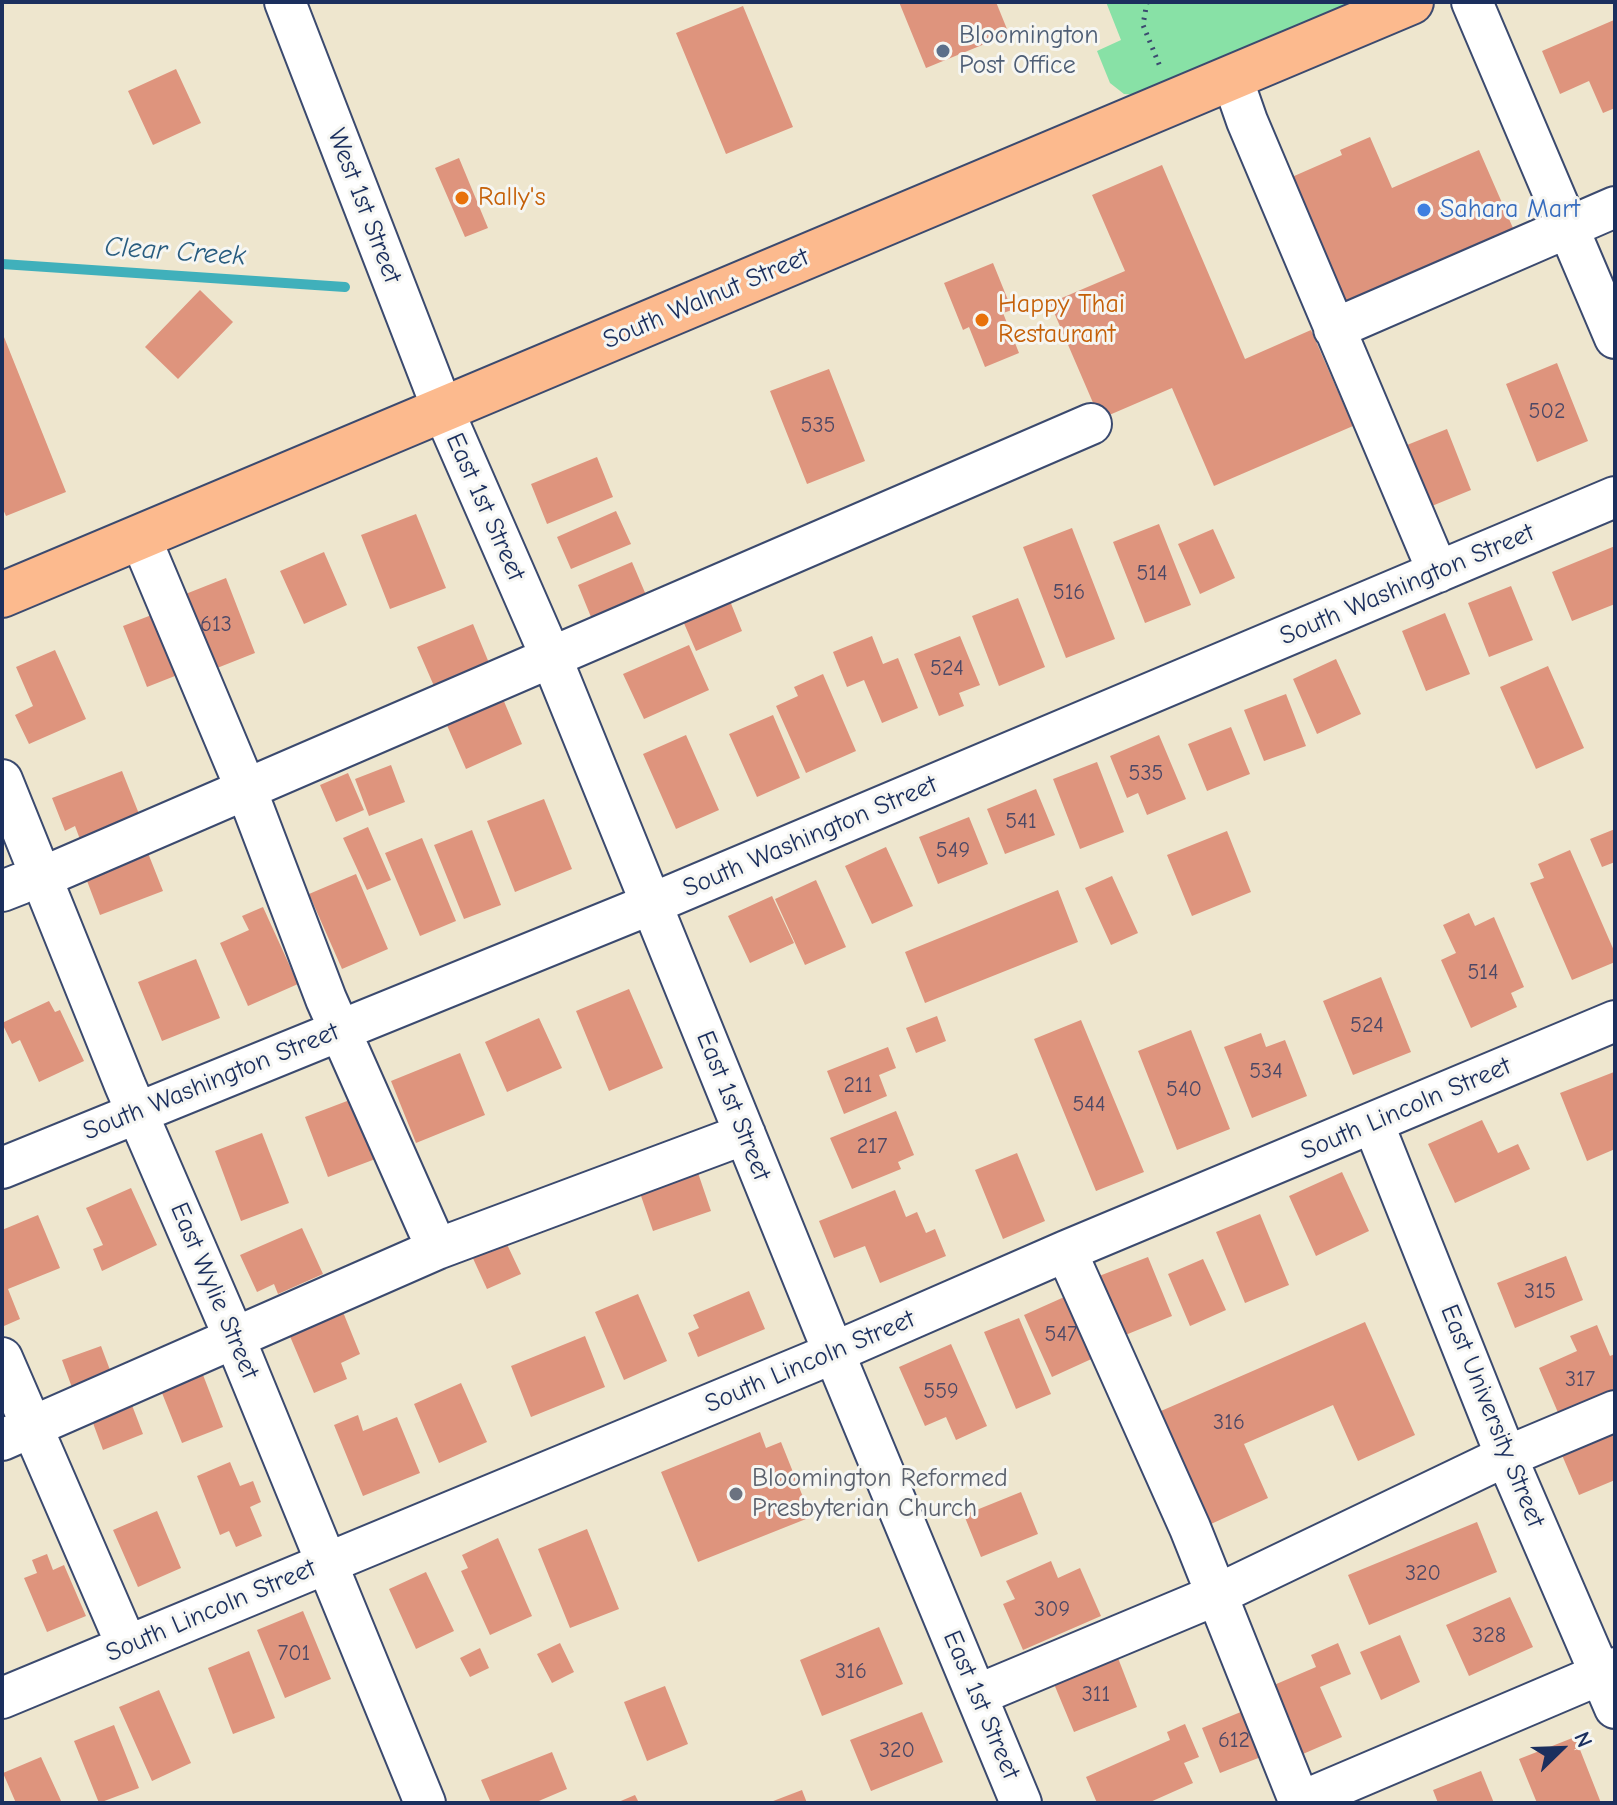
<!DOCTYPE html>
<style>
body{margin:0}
#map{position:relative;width:1617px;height:1805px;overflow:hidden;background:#eee6ce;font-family:"Comic Neue",sans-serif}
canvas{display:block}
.frame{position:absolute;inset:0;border:4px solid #1b2f5e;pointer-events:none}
.north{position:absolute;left:1521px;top:1709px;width:80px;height:80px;-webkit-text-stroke:6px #f6f6f2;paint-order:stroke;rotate:67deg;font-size:22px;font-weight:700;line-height:32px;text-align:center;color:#1b2f5e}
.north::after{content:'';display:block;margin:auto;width:28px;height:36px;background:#1b2f5e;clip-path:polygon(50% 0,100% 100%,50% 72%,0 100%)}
</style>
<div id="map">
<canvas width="1617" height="1805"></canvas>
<div class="frame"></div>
<div class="north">N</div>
</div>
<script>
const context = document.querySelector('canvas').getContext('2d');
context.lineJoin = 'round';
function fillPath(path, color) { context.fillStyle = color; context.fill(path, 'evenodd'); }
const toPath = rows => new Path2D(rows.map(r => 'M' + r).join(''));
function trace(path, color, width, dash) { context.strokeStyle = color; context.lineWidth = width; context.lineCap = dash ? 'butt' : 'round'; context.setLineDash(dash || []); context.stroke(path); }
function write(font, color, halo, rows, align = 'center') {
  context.font = font + ' "Comic Neue",sans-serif'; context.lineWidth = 6; context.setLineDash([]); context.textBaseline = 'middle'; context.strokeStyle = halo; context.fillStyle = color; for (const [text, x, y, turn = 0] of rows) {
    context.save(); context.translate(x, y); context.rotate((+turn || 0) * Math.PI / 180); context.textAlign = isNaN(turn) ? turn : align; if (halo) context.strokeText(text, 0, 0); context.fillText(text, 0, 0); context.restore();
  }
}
const green = toPath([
 [1106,2,1361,2,1141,95,1124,94,1110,83,1097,51,1121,40]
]);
const stream = toPath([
 [2,264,345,287]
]);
const building = toPath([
 [899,2,996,2,1009,34,926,68],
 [743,6,793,127,726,154,676,33],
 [1614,20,1615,108,1603,113,1589,81,1560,94,1542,51],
 [176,69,201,123,153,145,128,91],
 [1370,137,1392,188,1479,150,1516,235,1354,306,1351,298,1329,307,1276,184,1342,155,1340,150],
 [459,158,488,228,465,237,435,168],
 [1162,165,1245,359,1311,330,1353,426,1214,486,1172,388,1100,419,1050,303,1125,271,1092,195],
 [993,263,1012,310,1003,313,1019,353,985,367,969,327,963,330,944,283],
 [200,290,233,322,178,379,145,347],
 [2,332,66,492,6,516,2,507],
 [1557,363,1588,441,1537,462,1506,384],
 [829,369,865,461,807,484,770,391],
 [1447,429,1471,490,1427,508,1402,447],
 [597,457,613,497,547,524,531,484],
 [616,511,631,544,571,569,557,537],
 [416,514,446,588,390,609,361,535],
 [1159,524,1191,605,1145,623,1113,542],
 [1072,528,1115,639,1066,658,1023,547],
 [1213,529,1235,578,1200,594,1178,544],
 [1615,546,1615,604,1572,621,1552,572],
 [324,552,347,605,304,624,280,571],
 [632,562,646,595,591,617,578,585],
 [226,578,255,653,207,672,178,597],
 [1511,586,1533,640,1489,657,1468,603],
 [1018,598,1045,667,999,686,972,616],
 [730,601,742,631,696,651,683,621],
 [162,611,185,672,147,687,123,626],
 [1445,613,1470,674,1426,691,1402,631],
 [473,624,489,663,434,686,417,647],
 [872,636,883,664,898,658,918,708,882,723,864,680,847,687,833,652],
 [960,636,980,685,959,693,964,706,939,716,914,654],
 [689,645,709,690,644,719,623,674],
 [55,650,86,719,29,744,15,715,33,706,16,667],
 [1336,659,1361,714,1317,734,1293,679],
 [1548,666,1584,748,1536,769,1500,687],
 [823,674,856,751,806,773,776,706,798,696,794,687],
 [1286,694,1306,746,1264,761,1244,710],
 [503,699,522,744,466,769,446,723],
 [773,715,800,778,757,797,729,734],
 [1231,727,1250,774,1207,791,1188,744],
 [686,735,719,810,676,829,643,754],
 [1159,735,1186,799,1147,815,1138,793,1127,798,1110,756],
 [1097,762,1124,832,1080,849,1053,779],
 [391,765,405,802,369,816,355,779],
 [122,771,141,819,81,842,75,826,65,831,52,798],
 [348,773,364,810,336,822,320,785],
 [1036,789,1055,835,1005,854,987,809],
 [544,799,572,869,515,892,487,821],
 [969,817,988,864,938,884,919,837],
 [368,827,391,880,367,890,343,838],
 [1615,829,1615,862,1602,867,1590,839],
 [472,830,501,905,464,919,434,845],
 [1227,831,1251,892,1192,916,1167,855],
 [422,838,456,921,420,936,385,853],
 [886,847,913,906,872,924,845,866],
 [146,848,163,891,100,915,84,873],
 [1570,850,1615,953,1615,962,1572,980,1530,883,1544,878,1538,864],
 [356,874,388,949,342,969,309,894],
 [1112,876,1138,933,1111,945,1085,888],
 [816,880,846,947,805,965,775,899],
 [1058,890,1078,942,925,1003,905,952],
 [772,896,794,943,750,963,728,916],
 [263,907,298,984,248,1006,220,943,249,930,242,916],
 [1469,913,1475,926,1494,917,1524,987,1511,993,1517,1007,1471,1028,1441,960,1456,953,1443,925],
 [196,959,220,1018,162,1041,138,982],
 [1381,977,1411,1052,1353,1075,1323,1001],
 [629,989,663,1068,609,1091,576,1011],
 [49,1001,55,1012,60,1010,84,1061,39,1082,20,1040,12,1044,2,1023],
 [937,1016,946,1041,916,1053,906,1028],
 [539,1018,562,1068,507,1092,485,1042],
 [1081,1020,1144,1172,1096,1191,1034,1039],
 [1191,1030,1230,1129,1177,1150,1138,1051],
 [1261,1033,1266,1047,1285,1040,1307,1096,1252,1118,1224,1047],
 [888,1047,896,1068,879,1075,887,1096,844,1114,827,1071],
 [460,1053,485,1115,416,1143,391,1081],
 [1614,1072,1615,1149,1587,1161,1560,1093],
 [355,1098,378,1158,328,1177,305,1117],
 [896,1111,914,1155,898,1162,901,1169,852,1189,830,1138],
 [1482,1120,1498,1153,1518,1144,1530,1169,1455,1203,1428,1144],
 [262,1133,289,1203,241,1221,215,1151],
 [1017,1153,1045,1221,1003,1239,975,1170],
 [697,1170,711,1211,653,1231,639,1190],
 [1342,1172,1369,1231,1316,1256,1289,1196],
 [131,1188,157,1245,102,1271,93,1249,103,1245,86,1208],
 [895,1190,906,1217,917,1212,926,1233,935,1229,946,1256,880,1283,865,1246,834,1258,819,1221],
 [1260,1214,1289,1285,1245,1303,1216,1232],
 [38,1215,60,1268,8,1289,20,1319,4,1326,2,1230],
 [302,1228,323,1274,278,1294,274,1284,257,1292,240,1255],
 [504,1238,521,1274,487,1289,471,1254],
 [1566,1256,1583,1300,1515,1328,1497,1283],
 [1148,1257,1172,1316,1118,1338,1094,1278],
 [1203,1259,1226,1310,1190,1326,1168,1274],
 [749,1291,765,1329,698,1357,688,1333,699,1328,693,1315],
 [638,1294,667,1361,624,1380,595,1312],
 [1071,1294,1098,1356,1052,1377,1024,1315],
 [343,1312,360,1354,341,1363,347,1379,314,1393,289,1334],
 [1019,1318,1051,1394,1016,1409,984,1332],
 [1365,1322,1415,1435,1358,1461,1333,1405,1244,1444,1268,1498,1211,1524,1161,1411],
 [1597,1325,1610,1356,1615,1354,1615,1392,1559,1415,1539,1368,1577,1351,1570,1336],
 [585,1336,605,1387,531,1417,511,1366],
 [951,1344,987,1426,956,1440,946,1417,925,1426,899,1367],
 [101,1346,113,1378,74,1393,62,1360],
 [200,1367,223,1427,182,1443,158,1383],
 [461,1383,487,1442,439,1463,414,1404],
 [130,1400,143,1434,103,1450,90,1415],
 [358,1415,363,1431,397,1417,420,1473,363,1496,334,1425],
 [1615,1424,1615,1480,1579,1495,1559,1448],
 [760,1432,766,1448,781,1442,811,1517,698,1562,661,1472],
 [230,1462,240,1486,253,1481,261,1502,250,1507,262,1536,236,1547,229,1531,220,1535,197,1476],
 [1021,1492,1038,1534,981,1557,964,1515],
 [157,1511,181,1568,138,1587,113,1530],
 [1477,1522,1497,1572,1369,1625,1348,1575],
 [587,1529,619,1609,570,1628,538,1549],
 [498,1538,532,1616,490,1635,461,1571,468,1568,462,1555],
 [47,1554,53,1570,64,1565,86,1616,47,1632,24,1578,37,1573,32,1560],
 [1051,1561,1058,1578,1080,1568,1101,1616,1023,1650,1003,1604,1015,1599,1006,1581],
 [426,1572,454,1631,416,1649,389,1589],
 [1510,1597,1533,1647,1469,1676,1446,1625],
 [303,1611,331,1679,285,1698,257,1630],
 [879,1627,903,1684,822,1716,800,1660],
 [1400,1635,1420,1682,1381,1700,1360,1652],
 [560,1643,574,1672,552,1683,537,1654],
 [1338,1643,1351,1674,1320,1687,1342,1737,1296,1757,1267,1688,1316,1667,1311,1655],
 [480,1648,489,1668,470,1677,460,1658],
 [249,1651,275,1718,233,1734,208,1668],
 [1118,1658,1137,1707,1074,1732,1054,1684],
 [665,1686,688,1744,647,1761,624,1702],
 [159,1690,191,1763,152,1781,119,1707],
 [1248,1709,1266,1755,1220,1773,1202,1728],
 [922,1712,943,1762,871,1791,850,1740],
 [1185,1724,1199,1757,1184,1763,1193,1783,1148,1803,1097,1803,1086,1777,1170,1740,1167,1732],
 [114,1725,139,1788,99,1803,74,1741],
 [1575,1737,1601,1803,1537,1803,1519,1759],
 [552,1752,567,1789,534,1803,491,1803,481,1780],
 [41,1757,62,1803,16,1803,3,1773],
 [1481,1771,1494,1803,1438,1803,1433,1790],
 [802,1790,807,1803,768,1803],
 [635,1795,639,1803,616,1803]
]);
const path = toPath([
 [1147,2,1143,25,1161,69]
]);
const minor = toPath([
 [285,2,443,410,551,657,824,1329,1021,1803],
 [1472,2,1615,338],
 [1232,78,1247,121,1438,572],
 [1334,329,1615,207],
 [140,537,246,789,326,999,437,1249,745,1134],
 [2,780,125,1085,234,1337,425,1803],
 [59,870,1091,424],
 [2,891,20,884],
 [1373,1123,1506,1456,1615,1708],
 [2,1168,651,904,1615,497],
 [1066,1251,1190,1528,1300,1803],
 [2,1358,127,1646],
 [2,1440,437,1249],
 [977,1695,1216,1595,1489,1464,1615,1411],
 [2,1698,812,1362,1066,1251,1615,1021],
 [1298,1803,1615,1668]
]);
const major = toPath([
 [2,595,1411,2]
]);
const markers = [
 [943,51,8,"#5c6f8a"],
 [462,198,8,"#e8710a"],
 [1424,210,8,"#3f7fe0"],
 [982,320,8,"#e8710a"],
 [736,1494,8,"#6b7280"]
];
const numberNames = [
 ["502",1547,412],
 ["535",818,426],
 ["514",1152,574],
 ["516",1069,593],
 ["613",216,625],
 ["524",947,669],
 ["535",1146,774],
 ["541",1021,822],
 ["549",953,851],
 ["514",1483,973],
 ["524",1367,1026],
 ["534",1266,1072],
 ["211",858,1086],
 ["540",1184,1090],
 ["544",1089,1105],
 ["217",872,1147],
 ["315",1540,1292],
 ["547",1061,1335],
 ["317",1580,1380],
 ["559",941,1392],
 ["316",1229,1423],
 ["320",1423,1574],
 ["309",1052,1610],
 ["328",1489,1636],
 ["701",294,1654],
 ["316",851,1672],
 ["311",1096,1695],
 ["612",1234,1741],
 ["320",897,1751]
];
const serviceNames = [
 ["Bloomington",959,36],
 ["Post Office",959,66]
];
const foodNames = [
 ["Rally's",478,198],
 ["Happy Thai",998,305],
 ["Restaurant",998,335]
];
const streetNames = [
 ["West 1st Street",364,206,69],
 ["South Walnut Street",706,299,-23],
 ["East 1st Street",485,507,66],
 ["South Washington Street",1407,585,-23],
 ["South Washington Street",810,837,-23],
 ["South Washington Street",211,1082,-22],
 ["East 1st Street",733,1106,68],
 ["South Lincoln Street",1406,1109,-23],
 ["East Wylie Street",214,1291,67],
 ["South Lincoln Street",810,1362,-23],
 ["East University Street",1492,1416,68],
 ["South Lincoln Street",211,1611,-23],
 ["East 1st Street",981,1705,67]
];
const shopNames = [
 ["Sahara Mart",1440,210]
];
const worshipNames = [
 ["Bloomington Reformed",752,1479],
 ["Presbyterian Church",752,1509]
];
const waterNames = [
 ["Clear Creek",175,252,4]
];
fillPath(green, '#88e1a6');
trace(stream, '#40b0bb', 10);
fillPath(building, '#de947d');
trace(minor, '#3b4a6f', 44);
trace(major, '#3b4a6f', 48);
trace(path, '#3b4a6f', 5, [2, 6]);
trace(minor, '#fff', 40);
trace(major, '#fcba8e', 44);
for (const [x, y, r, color] of markers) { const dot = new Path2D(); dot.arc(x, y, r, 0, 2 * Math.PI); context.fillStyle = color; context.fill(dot); trace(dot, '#f6f6f2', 3); }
write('22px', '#4c4866', null, numberNames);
write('26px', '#4e5e75', '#f6f6f2', serviceNames, 'left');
write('26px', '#c56008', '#f6f6f2', foodNames, 'left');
write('26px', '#1b2f5e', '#f6f6f2', streetNames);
write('26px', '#366cbe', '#f6f6f2', shopNames, 'left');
write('26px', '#5b616d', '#f6f6f2', worshipNames, 'left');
write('italic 28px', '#285c7f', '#f6f6f2', waterNames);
</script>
